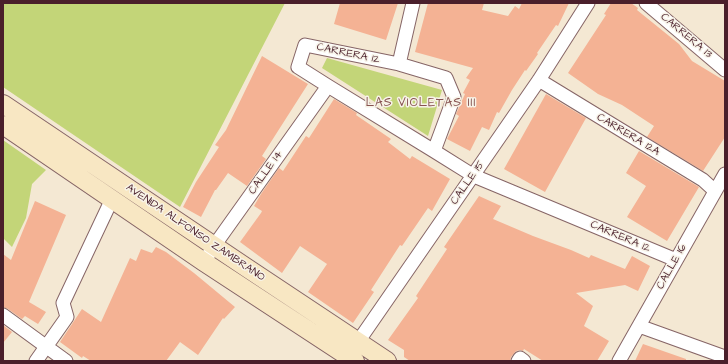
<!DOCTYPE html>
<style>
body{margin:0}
#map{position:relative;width:728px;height:364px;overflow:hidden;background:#f4e8d3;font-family:"Architects Daughter",sans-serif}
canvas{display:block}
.frame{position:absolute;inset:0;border:4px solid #4a1f2b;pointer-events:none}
</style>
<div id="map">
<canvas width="728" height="364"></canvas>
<div class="frame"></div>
</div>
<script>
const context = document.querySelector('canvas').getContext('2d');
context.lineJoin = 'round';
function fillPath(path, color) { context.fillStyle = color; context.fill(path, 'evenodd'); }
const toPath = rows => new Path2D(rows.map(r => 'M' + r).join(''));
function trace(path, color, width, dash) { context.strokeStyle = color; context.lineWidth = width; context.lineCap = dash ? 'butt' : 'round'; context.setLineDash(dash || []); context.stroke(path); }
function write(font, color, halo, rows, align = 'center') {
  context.font = font + ' "Architects Daughter",sans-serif'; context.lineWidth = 3; context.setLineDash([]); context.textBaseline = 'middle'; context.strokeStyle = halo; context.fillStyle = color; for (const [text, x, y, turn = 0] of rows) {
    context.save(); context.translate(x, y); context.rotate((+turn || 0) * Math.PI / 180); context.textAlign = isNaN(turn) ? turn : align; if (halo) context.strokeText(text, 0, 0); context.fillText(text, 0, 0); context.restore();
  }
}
const green = toPath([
 [3,3,285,3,180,207,3,87],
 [327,58,442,90,428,136,322,68],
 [3,140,46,170,32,184,26,218,12,247,3,238]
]);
const building = toPath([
 [340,3,398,3,386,40,334,24],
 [428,3,484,3,482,10,508,16,515,6,519,9,522,3,569,3,558,26,556,25,537,53,538,54,526,71,525,70,512,90,499,113,497,112,489,130,482,127,470,151,447,139,459,116,456,114,465,94,463,93,470,80,466,78,473,68,415,52],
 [611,3,631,3,638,8,637,10,679,44,692,61,725,81,725,137,703,171,647,137,654,126,622,105,598,94,568,73,606,15,604,14],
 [262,56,308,84,262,156,266,159,247,186,228,173,216,190,215,190,201,217,183,207,196,182,219,147,215,145,226,130],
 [546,94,586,118,545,192,504,169],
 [334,99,357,113,356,115,391,139,388,142,410,159,412,156,450,179,432,211,428,208,402,246,400,245,371,290,374,292,353,323,308,292,327,264,300,246,282,273,240,242,261,213,262,211,254,206,261,194,279,168,283,171,306,136,309,138],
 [639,151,699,187,667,241,627,217,646,186,626,173],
 [479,196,501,206,493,219,533,236,571,250,589,258,591,255,625,269,632,256,650,266,638,291,625,285,576,293,593,306,584,326,609,341,597,361,543,361,524,349,523,351,520,350,516,351,511,357,510,361,410,361,404,357,404,350,388,340,418,298,416,296,447,249,444,247],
 [35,201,66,215,29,302,46,312,38,324,25,316,22,319,8,309,3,307,3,254,11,260],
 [156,247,166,252,194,273,235,307,224,319,223,318,198,355,180,342,166,361,91,361,83,356,82,358,60,342,82,309,101,322,130,258,136,261,141,249,152,253],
 [3,325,12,332,3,343],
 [643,344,686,359,686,361,635,361]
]);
const street = toPath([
 [646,3,725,70],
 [399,64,413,3],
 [539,80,703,180,715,191],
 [434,151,454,97,446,78,399,64,305,45,298,67,328,86,434,151,474,176,676,260],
 [204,262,214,246,328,86],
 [3,315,66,361],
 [639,326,725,357],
 [353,349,539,80,588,3],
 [36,361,67,317,63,303,112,199],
 [518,361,520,358,524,361],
 [619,361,725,174]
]);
const secondary = toPath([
 [3,104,247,268,387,361],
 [3,125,204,262,355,361]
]);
const streetNames = [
 ["CARRERA 13",686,36,40],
 ["CARRERA 12",348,54,12],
 ["CARRERA 12A",628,135,31],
 ["CALLE 14",266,173,-55],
 ["CALLE 15",468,183,-55],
 ["AVENIDA ALFONSO ZAMBRANO",195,233,34],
 ["CARRERA 12",620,237,23],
 ["CALLE 16",672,267,-61]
];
const neighbourhoodNames = [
 ["LAS VIOLETAS III",421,103]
];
fillPath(green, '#c3d578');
fillPath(building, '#f4b294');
trace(street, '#866566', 15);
trace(secondary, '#866566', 20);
trace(street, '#fff', 13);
trace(secondary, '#f8e7c3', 18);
write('11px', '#4a1f2b', '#f7f3e8', streetNames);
context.letterSpacing = '1px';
write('12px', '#865250', '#f7f3e8', neighbourhoodNames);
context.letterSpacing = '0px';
</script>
